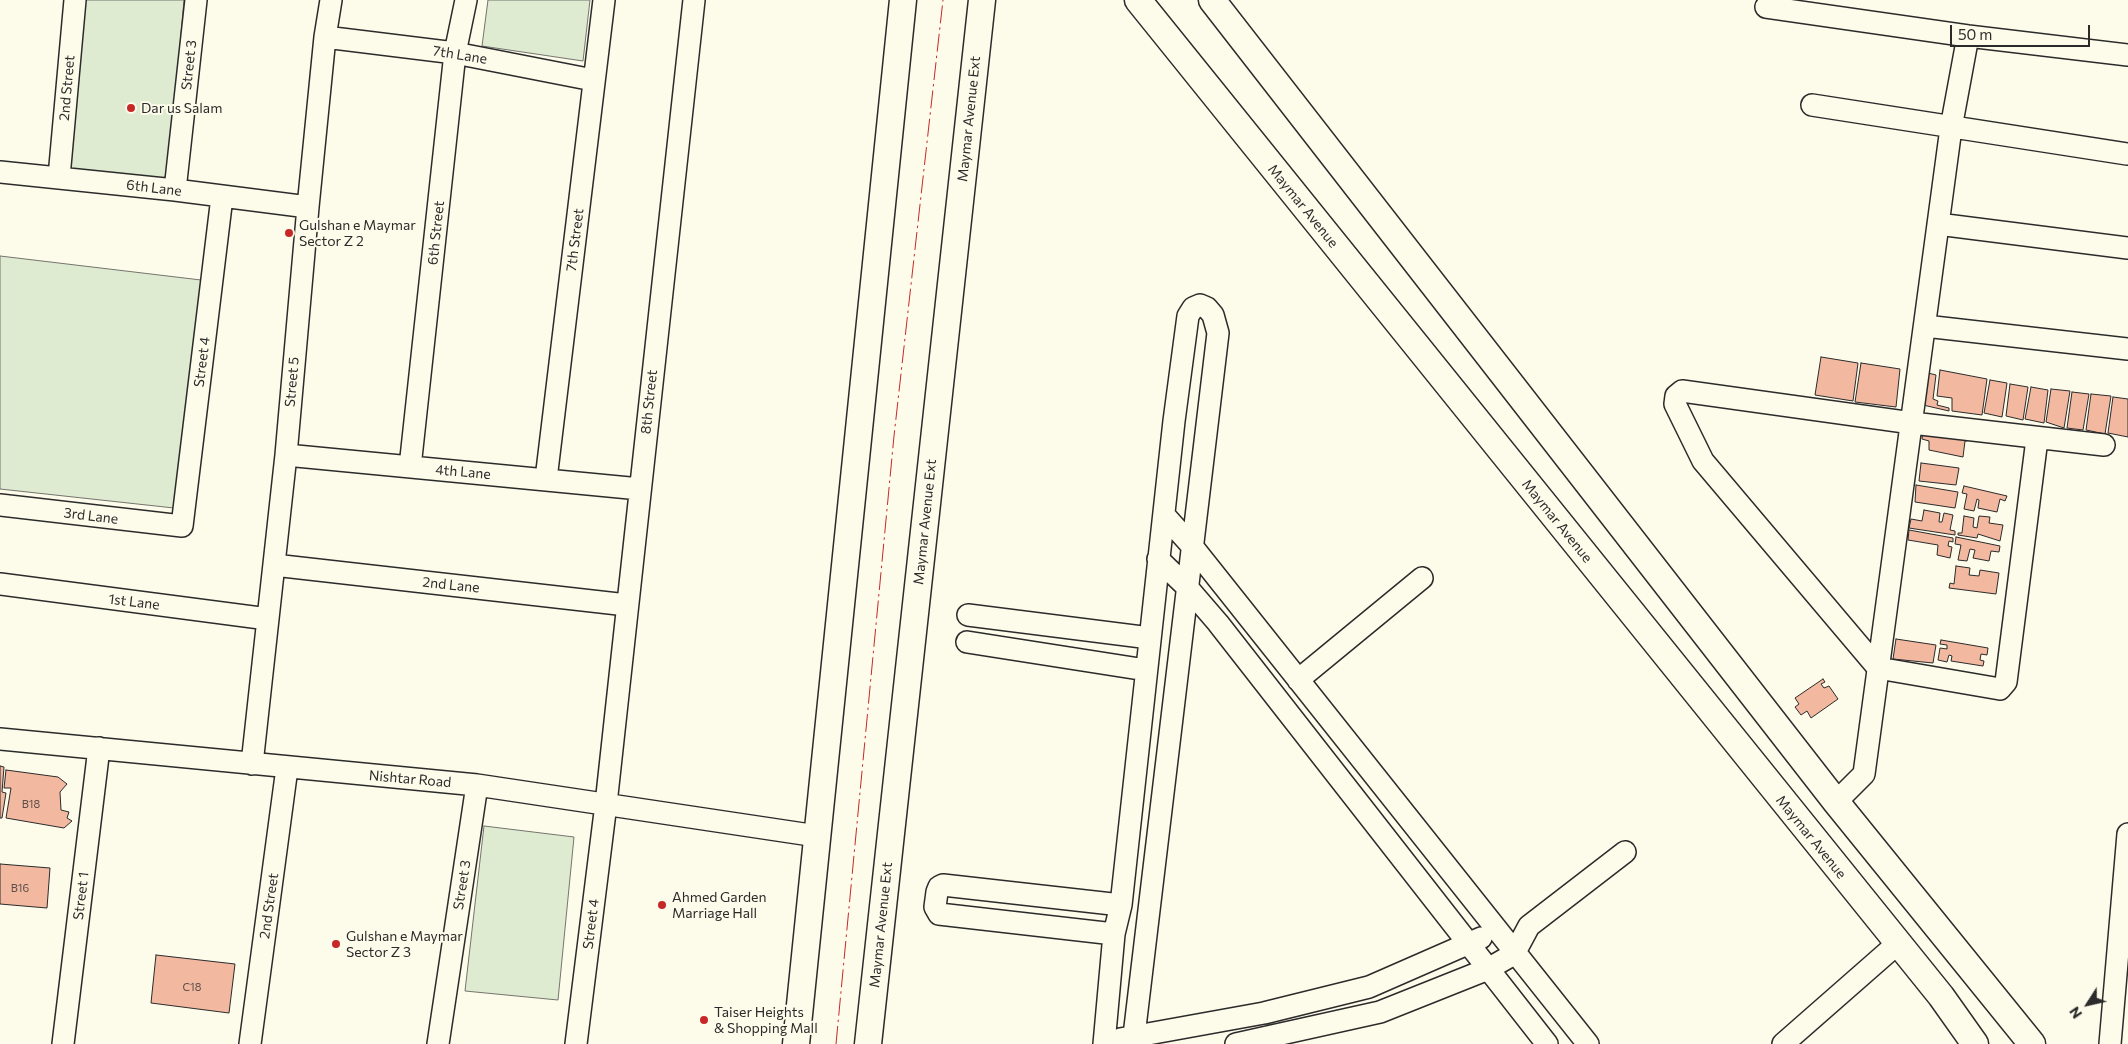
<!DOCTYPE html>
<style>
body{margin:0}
#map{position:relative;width:2128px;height:1044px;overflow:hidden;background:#fdfbea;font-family:Commissioner,sans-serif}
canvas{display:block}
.north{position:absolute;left:2063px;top:979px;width:50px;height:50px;-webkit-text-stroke:4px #fdfbea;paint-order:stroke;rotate:235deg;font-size:14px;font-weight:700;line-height:20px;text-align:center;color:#2b2b2b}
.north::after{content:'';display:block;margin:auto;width:18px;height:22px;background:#2b2b2b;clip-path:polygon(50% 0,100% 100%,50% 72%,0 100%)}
.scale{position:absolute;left:1950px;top:25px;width:140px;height:22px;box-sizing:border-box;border:2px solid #2b2b2b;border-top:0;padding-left:6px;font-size:15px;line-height:18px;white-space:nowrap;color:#2b2b2b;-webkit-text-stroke:4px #fdfbea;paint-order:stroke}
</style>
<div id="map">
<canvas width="2128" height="1044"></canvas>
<div class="north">N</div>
<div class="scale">50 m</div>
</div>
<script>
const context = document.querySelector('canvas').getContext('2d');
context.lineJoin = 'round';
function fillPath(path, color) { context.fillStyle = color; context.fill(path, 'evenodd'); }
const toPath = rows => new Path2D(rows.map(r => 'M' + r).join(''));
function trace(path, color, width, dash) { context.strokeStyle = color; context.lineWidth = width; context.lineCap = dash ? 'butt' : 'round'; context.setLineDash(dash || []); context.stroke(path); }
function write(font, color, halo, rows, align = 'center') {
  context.font = font + ' Commissioner,sans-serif'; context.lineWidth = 4; context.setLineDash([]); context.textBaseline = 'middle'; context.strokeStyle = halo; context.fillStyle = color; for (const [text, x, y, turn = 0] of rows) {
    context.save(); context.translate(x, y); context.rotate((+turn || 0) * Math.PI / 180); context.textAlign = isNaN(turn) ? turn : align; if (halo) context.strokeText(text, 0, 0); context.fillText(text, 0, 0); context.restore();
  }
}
const green = toPath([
 [84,0,184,0,168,182,66,169,84,0],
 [488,0,590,0,583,61,482,46,488,0],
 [0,256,201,280,174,508,0,489,0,256],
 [484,826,574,837,558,1000,465,991,484,826]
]);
const building = toPath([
 [1821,357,1858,363,1853,401,1815,395,1821,357],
 [1861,363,1900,369,1896,407,1855,402,1861,363],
 [1940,370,1987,379,1982,415,1952,411,1952,398,1937,396,1940,370],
 [1928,373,1936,375,1933,399,1938,401,1937,405,1949,408,1949,411,1923,405,1928,373],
 [1990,380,2007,383,2002,417,1984,413,1990,380],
 [2010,384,2028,387,2023,420,2006,416,2010,384],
 [2031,387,2048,390,2044,423,2025,419,2031,387],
 [2051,389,2070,391,2064,428,2046,422,2051,389],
 [2072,392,2089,394,2083,430,2067,428,2072,392],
 [2091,394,2111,396,2105,434,2086,430,2091,394],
 [2113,397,2128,399,2128,437,2108,433,2113,397],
 [1923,429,1968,436,1967,441,1965,441,1963,457,1929,450,1929,441,1922,439,1923,429],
 [1921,463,1959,468,1956,485,1919,481,1921,463],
 [1916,485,1958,492,1955,508,1915,502,1916,485],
 [1964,486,2007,496,2005,501,2000,499,1997,512,1978,508,1979,500,1977,499,1974,511,1964,509,1967,494,1962,493,1964,486],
 [1924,510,1940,513,1939,522,1942,522,1944,513,1953,515,1950,530,1955,531,1955,535,1909,528,1911,519,1922,521,1924,510],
 [1964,516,1974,518,1973,527,1977,528,1979,516,1990,517,1989,523,2003,525,2000,541,1978,534,1977,538,1958,535,1958,533,1962,533,1964,516],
 [1909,530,1953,538,1953,542,1949,541,1948,546,1952,547,1950,558,1937,555,1938,545,1908,540,1909,530],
 [1956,537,2000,546,1999,552,1991,551,1989,561,1973,558,1975,550,1970,549,1967,561,1958,560,1961,545,1955,544,1956,537],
 [1956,566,1970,568,1969,575,1979,576,1980,570,1999,573,1996,594,1949,588,1950,583,1954,584,1956,566],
 [1896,639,1936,645,1933,663,1893,659,1896,639],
 [1941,640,1988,648,1987,655,1981,654,1980,660,1984,661,1983,666,1951,661,1952,656,1949,655,1947,662,1938,660,1940,648,1947,649,1947,645,1940,644,1941,640],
 [1823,679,1825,682,1821,684,1824,688,1829,686,1838,699,1811,718,1807,711,1801,715,1795,707,1799,704,1795,698,1823,679],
 [0,766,4,767,2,792,6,793,2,818,0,818,0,766],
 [6,770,58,777,67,784,60,792,61,810,69,812,67,818,72,821,64,828,6,818,11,788,4,788,6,770],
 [0,864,50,868,47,908,0,904,0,864],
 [156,955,235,964,229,1013,151,1003,156,955]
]);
const minor = toPath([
 [1766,7,1968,36,2128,55],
 [325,37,455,53,593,80],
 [1812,105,2127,154],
 [0,172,175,190,308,207],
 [59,177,75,0],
 [175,190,196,0],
 [1938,224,2128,248],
 [1925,326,2128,349],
 [2037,439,2006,682,2000,689,1878,668,1703,461,1675,404,1676,396,1682,391,1912,423,2104,445],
 [286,455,640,489],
 [410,467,455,53,466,0],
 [546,479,604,0],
 [0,505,182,526,222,197],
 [1165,516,1192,546,1588,1044],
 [1158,559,1187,587,1218,623,1547,1044],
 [274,565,627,605],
 [0,584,268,619],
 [968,615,1150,638],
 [967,642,1146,670],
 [1298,680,1422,578],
 [0,739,477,785,817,836],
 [252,764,286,455,308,207,325,37,331,0],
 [1836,802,1864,774,1951,128,1968,36],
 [1114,934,939,914,935,907,937,892,939,887,943,885,1121,905],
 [1120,1039,1264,1013,1369,987,1481,938],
 [63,1044,99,748],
 [250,1044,287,768],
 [438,1044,477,785],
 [576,1044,606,804,694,0],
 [1104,1044,1114,934,1121,905,1174,421,1188,316,1193,308,1200,305,1207,308,1213,315,1218,333,1133,1044],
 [1236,1044,1380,1012,1488,969,1514,954,1529,926,1625,852],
 [1783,1044,1897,944],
 [2110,1044,2128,834]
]);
const major = toPath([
 [1138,0,1941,996,1975,1044],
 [1212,0,1836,802,2032,1044],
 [796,1044,903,0],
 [868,1044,982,0]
]);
const power = toPath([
 [836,1044,894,436,943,0]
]);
const markers = [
 [131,108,5,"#c62828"],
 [289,233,5,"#c62828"],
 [662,905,5,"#c62828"],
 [336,944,5,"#c62828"],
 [704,1020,5,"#c62828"]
];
const numberNames = [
 ["B18",31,804],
 ["B16",20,888],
 ["C18",192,987]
];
const streetNames = [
 ["7th Lane",460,55,9],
 ["Street 3",189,65,-84],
 ["2nd Street",67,88,-85],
 ["Maymar Avenue Ext",969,119,-84],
 ["6th Lane",154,188,7],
 ["Maymar Avenue",1303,206,51],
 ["6th Street",436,233,-84],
 ["7th Street",575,240,-83],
 ["Street 4",202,362,-83],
 ["Street 5",292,382,-85],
 ["8th Street",649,402,-84],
 ["4th Lane",463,472,5],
 ["3rd Lane",91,516,7],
 ["Maymar Avenue",1557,521,51],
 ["Maymar Avenue Ext",925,522,-84],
 ["2nd Lane",451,585,6],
 ["1st Lane",134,602,7],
 ["Nishtar Road",410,779,5],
 ["Maymar Avenue",1811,837,51],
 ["Street 3",462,885,-81],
 ["Street 1",81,896,-83],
 ["2nd Street",269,906,-82],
 ["Street 4",591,924,-83],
 ["Maymar Avenue Ext",881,925,-84]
];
const poiNames = [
 ["Dar us Salam",141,108],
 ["Gulshan e Maymar",299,225],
 ["Sector Z 2",299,241],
 ["Ahmed Garden",672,897],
 ["Marriage Hall",672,913],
 ["Gulshan e Maymar",346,936],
 ["Sector Z 3",346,952],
 ["Taiser Heights",714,1012],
 ["& Shopping Mall",714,1028]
];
fillPath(green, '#deebd1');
trace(green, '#74746e', 1);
fillPath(building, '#f2b8a0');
trace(building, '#2b2b2b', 1);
trace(minor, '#2b2b2b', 24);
trace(major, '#2b2b2b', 29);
trace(minor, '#fdfbea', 21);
trace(major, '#fdfbea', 26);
trace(power, '#c62828', 1, [18, 4, 2.5, 4]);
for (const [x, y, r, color] of markers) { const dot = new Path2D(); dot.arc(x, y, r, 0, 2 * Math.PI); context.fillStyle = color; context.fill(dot); trace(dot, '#fdfbea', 2); }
write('11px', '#5d4e48', null, numberNames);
write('14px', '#2b2b2b', '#fdfbea', streetNames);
write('14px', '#2b2b2b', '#fdfbea', poiNames, 'left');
</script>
